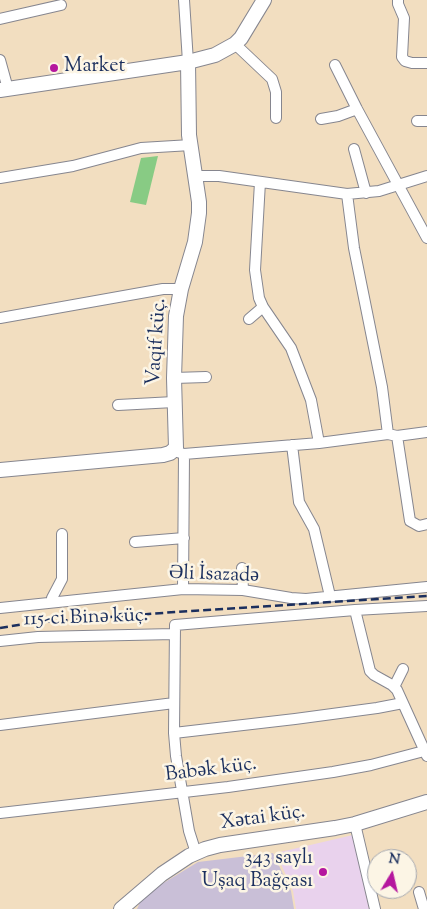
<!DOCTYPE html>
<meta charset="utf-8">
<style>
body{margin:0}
#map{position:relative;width:427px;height:909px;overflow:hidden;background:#f2dec0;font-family:"Sorts Mill Goudy",serif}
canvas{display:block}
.north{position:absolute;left:367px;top:849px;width:50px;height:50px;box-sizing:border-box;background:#fcf5e5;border:1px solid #a2a6af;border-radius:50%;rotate:9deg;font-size:14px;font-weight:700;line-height:20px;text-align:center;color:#1b2f5e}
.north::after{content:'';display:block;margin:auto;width:18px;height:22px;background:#b5179e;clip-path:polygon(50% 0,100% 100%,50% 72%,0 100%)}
</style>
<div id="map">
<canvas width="427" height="909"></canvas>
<div class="north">N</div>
</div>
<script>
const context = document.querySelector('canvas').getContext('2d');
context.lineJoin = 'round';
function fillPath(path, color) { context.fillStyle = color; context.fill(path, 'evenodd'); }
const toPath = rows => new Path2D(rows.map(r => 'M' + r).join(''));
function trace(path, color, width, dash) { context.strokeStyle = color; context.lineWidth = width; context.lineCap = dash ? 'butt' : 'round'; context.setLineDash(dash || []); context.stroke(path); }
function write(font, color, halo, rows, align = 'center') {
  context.font = font + ' "Sorts Mill Goudy",serif'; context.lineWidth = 5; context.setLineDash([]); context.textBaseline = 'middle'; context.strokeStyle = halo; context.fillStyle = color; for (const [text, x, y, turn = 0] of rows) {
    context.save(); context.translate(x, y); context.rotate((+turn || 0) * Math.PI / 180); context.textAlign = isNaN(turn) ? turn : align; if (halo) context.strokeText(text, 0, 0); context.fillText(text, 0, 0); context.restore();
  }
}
const built = toPath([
 [353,835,369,909,296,909,293,891,276,853]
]);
const industrial = toPath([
 [273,853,291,891,294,909,137,909,142,898,147,893,198,862]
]);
const green = toPath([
 [158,156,146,205,130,202,141,158]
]);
const street = toPath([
 [184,0,188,62],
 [398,0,398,4,404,18,402,57,405,61,412,63,427,63],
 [0,19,61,5],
 [235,44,272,79,276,92,276,118],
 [0,60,8,89],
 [335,65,357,109,427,238],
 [321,119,338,116,357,109],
 [417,121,427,121],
 [354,149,366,193],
 [196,176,219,176,347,194,379,191,427,176],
 [0,178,73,166,141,148,191,145],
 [260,182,255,270,259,298,263,307,291,348,311,400,319,443],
 [347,194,354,248,382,387,388,434],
 [0,318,163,289,181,289],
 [249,319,263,307],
 [174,378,206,377],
 [118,405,174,402],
 [397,436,410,521,419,526,427,524],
 [292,445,299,502,314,529,330,596],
 [174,451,184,454,319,443,388,434,397,436,427,432],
 [135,542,184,538],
 [242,568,243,590],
 [183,589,184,454],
 [52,602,52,598,62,579,62,534],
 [0,608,183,589,243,590,291,598,306,599,427,587],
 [355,610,370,671,374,675,392,685,397,690,427,756],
 [0,641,38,637,174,634],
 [394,687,403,669],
 [0,725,174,703],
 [174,733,295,719,377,708,403,703],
 [0,813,228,787,333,772,371,765,424,751],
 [355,824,375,909],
 [196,853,189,831,176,756,174,733,175,625,355,610,427,606],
 [419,892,424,909]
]);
const secondary = toPath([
 [0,90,188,62,215,55,235,44,241,38,264,0],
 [0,470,163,455,170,453,176,448,174,378,176,316,181,289,195,242,199,213,199,202,189,135,188,62],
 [121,909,162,874,189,856,205,849,220,845,335,828,355,824,427,802]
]);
const rail = toPath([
 [0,628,31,623,175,612,427,596]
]);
const markers = [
 [54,68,5,"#b5179e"],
 [323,872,5,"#b5179e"]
];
const poiNames = [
 ["Market",64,68],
 ["343 saylı",313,860,"right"],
 ["Uşaq Bağçası",313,883,"right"]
];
const streetNames = [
 ["Vaqif küç.",158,342,-86],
 ["Əli İsazadə",214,576,2],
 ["115-ci Binə küç.",86,619,-2],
 ["Babək küç.",211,771,-7],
 ["Xətai küç.",263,819,-8]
];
fillPath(built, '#e9d2ed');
fillPath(industrial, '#c9bfd7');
fillPath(green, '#88cb84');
trace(street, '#86868f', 12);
trace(secondary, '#86868f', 16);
trace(street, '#fff', 10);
trace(secondary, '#fff', 14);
trace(rail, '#1b2f5e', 2.5, [8, 4]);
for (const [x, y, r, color] of markers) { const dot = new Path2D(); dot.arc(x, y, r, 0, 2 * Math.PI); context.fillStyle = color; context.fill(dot); trace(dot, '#fcf5e5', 2); }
write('20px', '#1b2f5e', '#fcf5e5', poiNames, 'left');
write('20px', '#1b2f5e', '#fcf5e5', streetNames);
</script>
